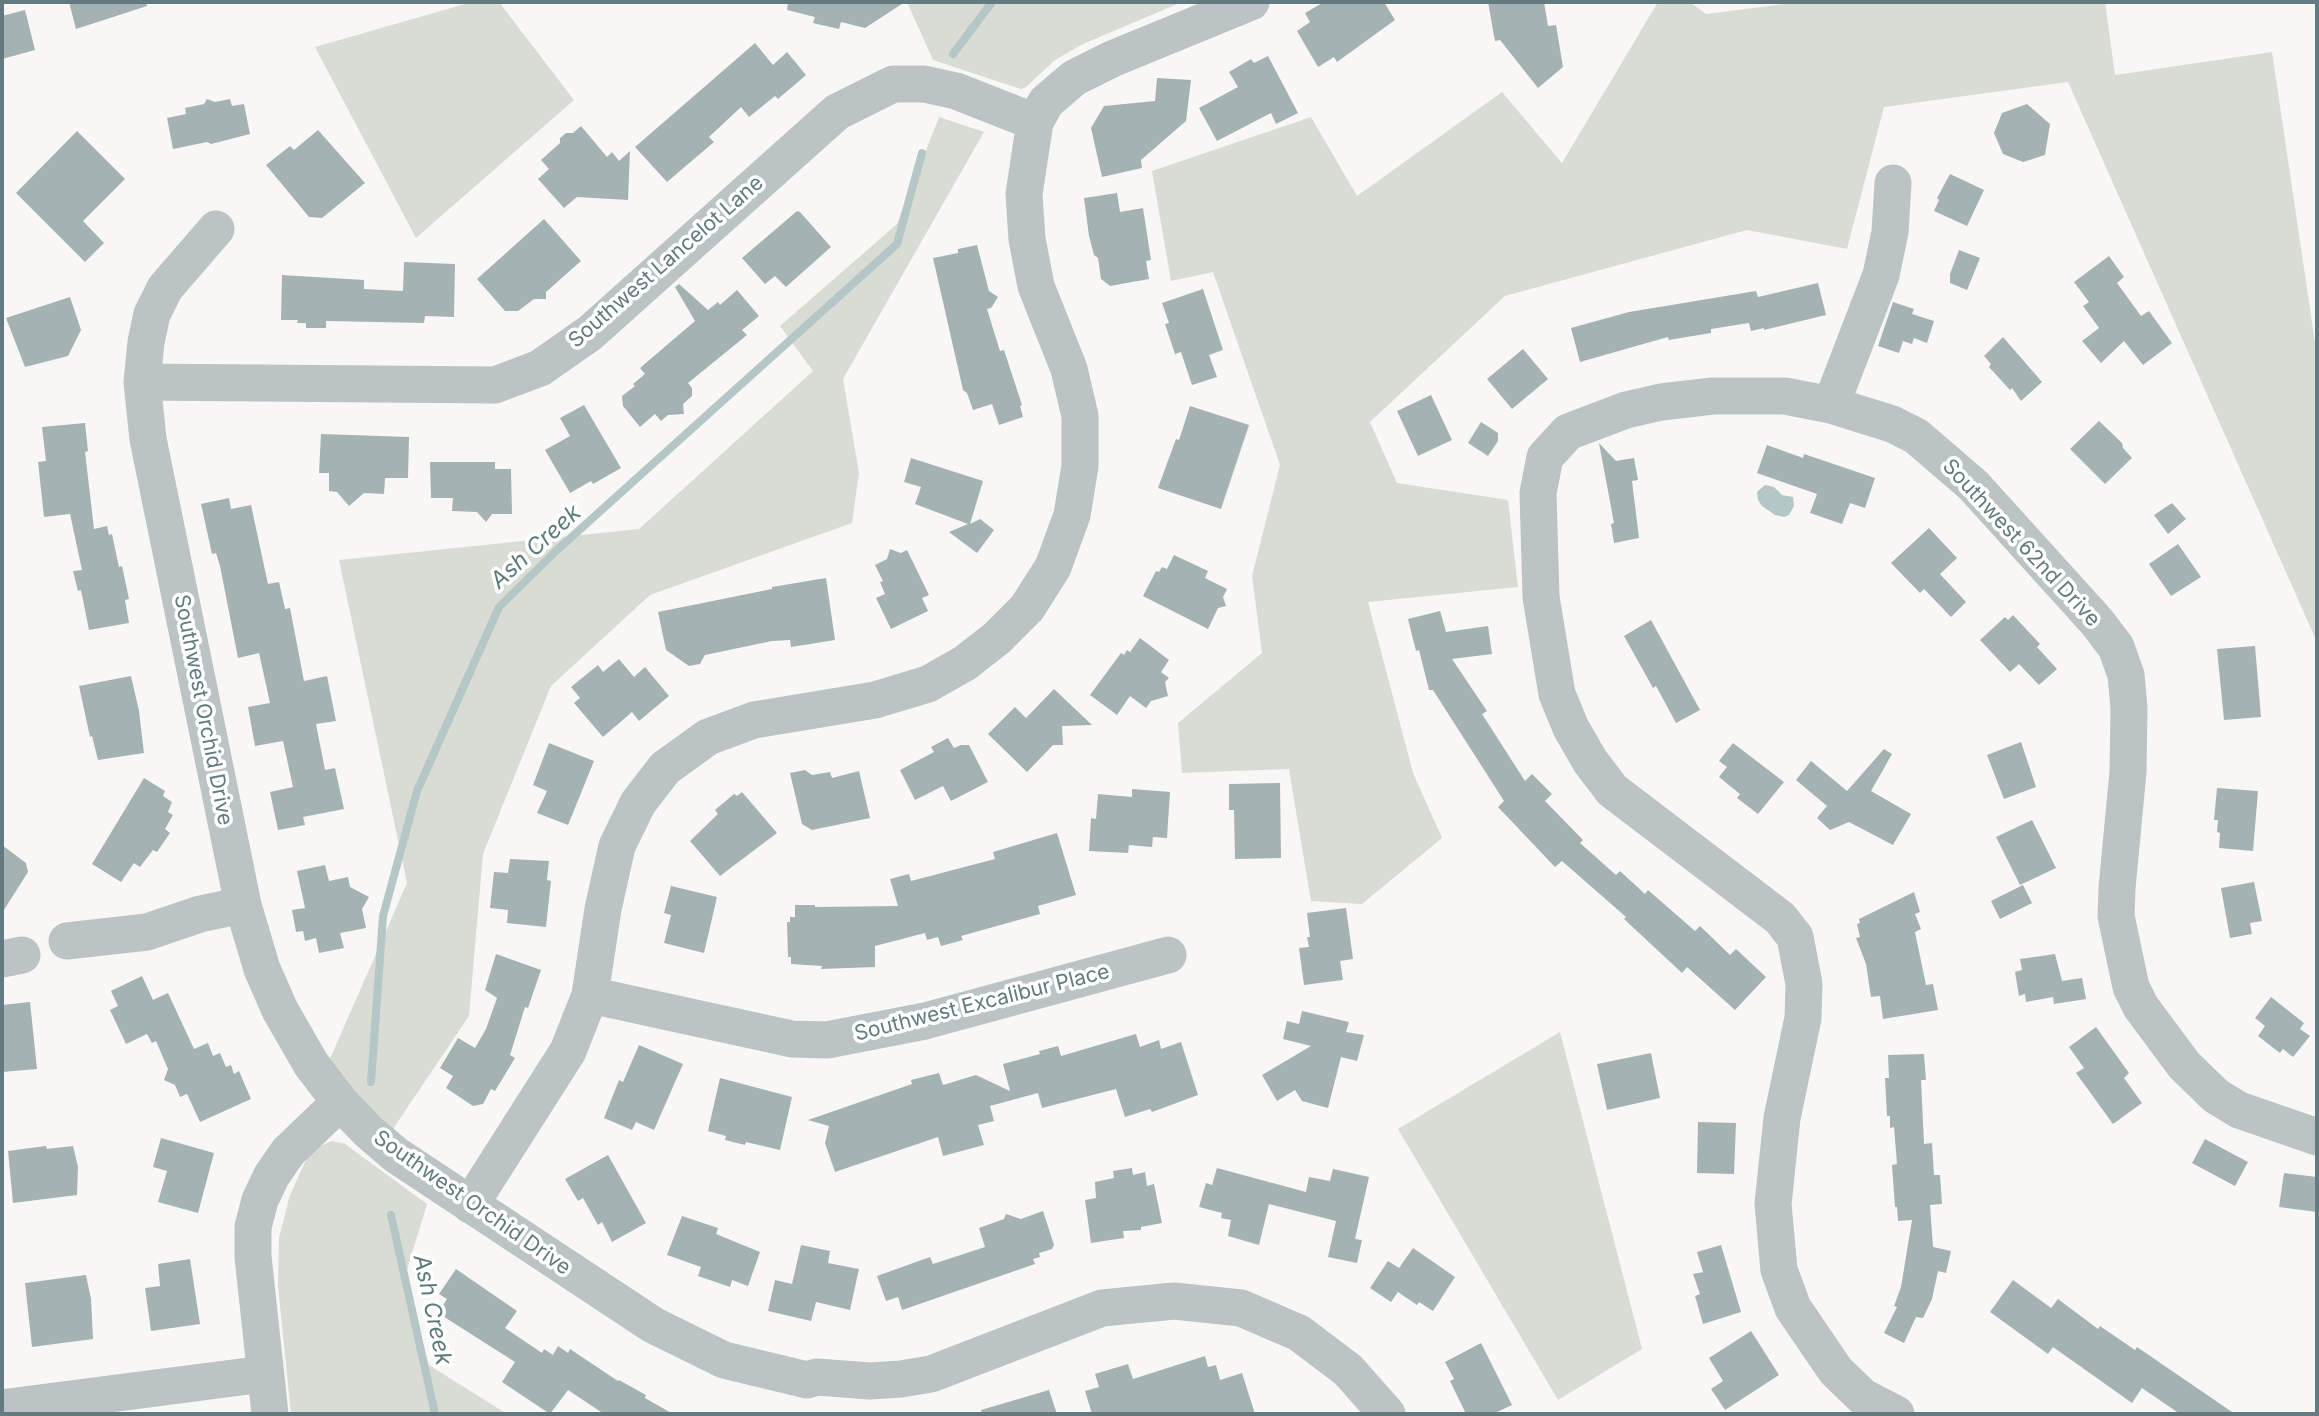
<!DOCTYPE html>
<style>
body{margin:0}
#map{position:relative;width:2319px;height:1416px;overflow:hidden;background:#f8f7f5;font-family:Inter,sans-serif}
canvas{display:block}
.frame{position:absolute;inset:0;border:4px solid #627a80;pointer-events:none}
</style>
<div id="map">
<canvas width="2319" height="1416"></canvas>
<div class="frame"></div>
</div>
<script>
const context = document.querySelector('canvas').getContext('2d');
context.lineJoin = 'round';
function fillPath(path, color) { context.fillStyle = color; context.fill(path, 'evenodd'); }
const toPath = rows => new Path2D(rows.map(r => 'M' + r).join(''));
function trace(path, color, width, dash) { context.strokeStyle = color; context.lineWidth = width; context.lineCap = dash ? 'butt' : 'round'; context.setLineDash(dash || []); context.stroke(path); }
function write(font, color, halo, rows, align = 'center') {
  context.font = font + ' Inter,sans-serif'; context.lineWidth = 7; context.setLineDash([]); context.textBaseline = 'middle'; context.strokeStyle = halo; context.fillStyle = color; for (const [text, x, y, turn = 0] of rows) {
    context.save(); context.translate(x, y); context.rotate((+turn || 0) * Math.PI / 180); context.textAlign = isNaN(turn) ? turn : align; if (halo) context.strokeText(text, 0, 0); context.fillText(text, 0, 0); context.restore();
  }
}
const green = toPath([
 [472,2,499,2,574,100,416,238,315,47],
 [907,2,1182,2,1083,44,1055,60,1026,87,1021,89,933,60],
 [1658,2,1690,2,1706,14,1800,2,2105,2,2115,75,2272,52,2317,356,2317,642,2068,82,1884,107,1847,249,1747,230,1505,296,1370,422,1397,483,1508,500,1518,587,1368,602,1413,773,1442,838,1362,904,1311,901,1289,769,1182,773,1178,723,1262,653,1252,576,1280,465,1213,272,1171,281,1152,171,1311,117,1357,196,1502,92,1562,163],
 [939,117,984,132,843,379,859,473,852,523,650,595,551,686,483,854,469,1016,393,1129,359,1097,329,1061,407,883,339,560,639,529,813,371,780,326,897,224],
 [1560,1032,1642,1349,1558,1400,1398,1129],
 [332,1141,345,1144,427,1204,403,1283,429,1365,507,1414,291,1414,278,1286,279,1238,289,1198,302,1168,309,1155,320,1146]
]);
const water = toPath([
 [1765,485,1774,487,1782,495,1793,497,1794,506,1789,515,1784,517,1775,515,1762,506,1758,500,1757,492]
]);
const stream = toPath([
 [953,54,992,2],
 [371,1082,383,916,417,791,499,607,556,551,897,244,922,153],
 [391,1215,435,1414]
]);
const building = toPath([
 [69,2,146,2,147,6,76,29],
 [788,2,905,2,865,28,841,22,839,29,813,23,815,17,787,10],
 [1324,2,1384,2,1395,20,1337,62,1334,57,1318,67,1297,31,1310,22,1305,13],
 [1488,2,1544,2,1548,26,1556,25,1563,67,1538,88,1500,40,1495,41],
 [25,10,35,50,2,59,2,16],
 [755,43,773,65,787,52,806,75,778,99,775,96,749,117,741,107,709,137,714,142,667,182,635,147],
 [1268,56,1298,113,1276,124,1271,113,1217,141,1199,108,1238,87,1229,72,1251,59,1254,63],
 [1157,78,1191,80,1186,121,1141,160,1142,168,1102,177,1091,128,1104,106,1155,101],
 [207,99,215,102,230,99,232,106,244,104,250,134,211,144,207,142,173,149,167,118,186,114,185,108,204,104],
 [2027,104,2050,124,2045,155,2023,162,2003,154,1994,133,2002,113],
 [581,126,607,157,612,152,619,161,630,151,628,200,577,197,564,208,538,179,549,169,541,160,560,143,560,138,566,133,573,133],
 [318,130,365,183,322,218,309,217,266,165,290,146,294,150],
 [77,131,125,179,83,221,104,243,85,262,16,193],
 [1950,174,1984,190,1967,226,1934,211,1939,200,1937,198],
 [1117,193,1120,212,1143,208,1151,260,1146,261,1149,279,1110,286,1101,279,1098,258,1094,255,1089,236,1084,198],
 [797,211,800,212,831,247,786,287,775,276,765,284,742,258],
 [544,219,581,261,546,292,546,299,534,299,518,311,505,311,477,279],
 [977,245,989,291,998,297,991,308,987,309,1000,351,1004,350,1022,405,1020,406,1023,417,999,425,992,404,973,410,967,393,963,390,933,258,958,253,958,249],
 [1959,250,1980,258,1967,290,1950,283,1950,274],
 [2109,256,2124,277,2117,283,2141,316,2149,311,2172,343,2143,365,2124,341,2101,363,2082,341,2099,328,2083,306,2089,302,2074,282],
 [404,262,455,264,454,317,425,316,424,323,326,321,326,328,306,328,306,323,297,323,298,320,281,320,282,275,364,280,364,289,403,291],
 [1818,283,1826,315,1764,330,1764,328,1751,331,1749,323,1711,329,1711,333,1669,340,1668,337,1580,362,1571,328,1629,312,1756,291,1758,297],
 [679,284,708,310,718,302,720,305,737,290,759,316,742,330,747,335,688,383,692,388,692,396,683,404,684,414,668,415,661,421,655,414,640,427,623,406,622,396,635,386,633,384,645,374,640,368,695,321,675,287],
 [1203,289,1223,350,1209,355,1217,377,1192,385,1181,352,1175,354,1165,324,1169,323,1162,303],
 [70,297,81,330,68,356,25,367,6,318],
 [1893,302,1914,309,1912,314,1934,321,1927,343,1914,338,1912,344,1903,341,1899,353,1878,346],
 [2003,337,2042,382,2021,401,2012,388,2010,390,1989,367,1991,364,1984,356],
 [1523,349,1548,379,1512,409,1487,379],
 [1431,395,1452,440,1418,456,1397,411],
 [584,405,621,468,593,484,591,481,570,493,545,450,570,436,560,418],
 [1190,406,1249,425,1221,509,1158,488,1176,439,1179,440],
 [2099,421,2122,443,2123,448,2132,458,2105,484,2070,449],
 [1481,422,1498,433,1498,441,1488,456,1468,443],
 [85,423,88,451,85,452,94,529,107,526,109,535,112,534,119,567,122,566,129,599,125,600,129,623,89,630,81,590,78,591,73,571,82,570,70,514,44,517,38,462,46,461,42,427],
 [321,434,409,437,408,478,385,478,384,494,364,493,349,506,337,492,329,491,329,473,319,473],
 [1599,443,1616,461,1634,458,1638,480,1632,481,1639,538,1614,543,1611,524,1614,523],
 [1767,445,1803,458,1804,454,1875,478,1865,508,1850,503,1842,524,1810,513,1817,494,1757,473],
 [911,458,983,481,970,524,980,519,994,530,977,553,949,532,968,524,915,504,921,487,904,482],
 [430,462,495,462,495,469,511,469,512,514,492,514,486,522,477,512,452,511,453,498,431,498],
 [229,498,231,509,251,505,268,584,279,582,285,609,290,608,304,681,327,676,336,721,316,724,325,770,335,768,344,809,303,817,305,825,278,830,270,792,293,787,283,741,255,746,248,707,270,703,259,653,238,658,220,566,216,553,212,554,201,504],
 [2172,503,2186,519,2168,534,2154,515],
 [1929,528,1957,558,1940,574,1966,602,1951,617,1924,589,1920,593,1891,563],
 [2178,544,2201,577,2171,596,2149,564],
 [890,549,901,553,907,550,929,595,922,598,928,611,891,629,876,598,885,594,880,582,883,581,875,565,887,559],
 [1174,555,1208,571,1205,578,1227,589,1223,597,1226,606,1218,608,1208,629,1143,596,1156,571,1159,572,1162,567,1167,569],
 [826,578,835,640,791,647,790,640,772,641,705,655,700,664,689,666,666,650,658,612,772,589,772,587],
 [1440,611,1446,632,1488,626,1492,654,1452,659,1487,711,1482,714,1525,781,1532,774,1552,794,1545,801,1583,840,1580,843,1616,875,1620,871,1645,894,1648,890,1695,931,1700,926,1730,955,1736,949,1766,977,1735,1010,1687,967,1682,973,1624,919,1626,917,1562,861,1555,867,1498,807,1504,801,1433,690,1429,690,1419,650,1416,651,1408,619],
 [2013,615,2040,644,2037,647,2057,669,2039,685,2019,664,2010,672,1980,640,2005,617,2008,620],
 [1651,620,1700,710,1676,723,1656,686,1653,688,1624,636],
 [1140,638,1169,660,1161,672,1169,678,1165,682,1168,696,1151,701,1146,708,1130,696,1117,715,1090,695,1121,653,1124,655,1127,650,1130,652],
 [2255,646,2261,717,2224,720,2217,649],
 [619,659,634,677,645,667,669,696,639,721,632,712,603,737,574,703,580,698,571,687,598,665,603,672],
 [131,676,139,711,144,753,98,760,92,736,90,737,79,686],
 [1054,689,1092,725,1062,726,1063,745,1053,745,1027,772,988,734,1015,707,1026,718],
 [948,738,954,748,961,745,969,745,988,782,951,801,943,786,915,800,900,770,934,752,931,747],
 [2021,742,2036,787,2004,799,1987,755],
 [549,743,594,761,568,825,537,813,547,791,533,785],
 [1733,743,1784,782,1758,814,1737,798,1740,794,1719,777,1727,767,1719,761],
 [1884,749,1892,754,1871,791,1911,814,1893,845,1849,822,1830,830,1817,818,1827,806,1796,780,1811,761,1847,791],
 [805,770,812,775,830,772,832,778,859,771,870,818,812,830,802,824,790,773],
 [144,778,165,791,163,796,172,802,168,812,173,815,165,829,170,833,157,852,153,850,140,867,134,863,121,882,92,864],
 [1280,783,1281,858,1235,859,1234,810,1229,810,1229,784],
 [2217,788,2258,791,2253,851,2219,848,2220,833,2217,832,2218,820,2214,820],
 [1132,789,1170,792,1167,838,1153,837,1152,847,1129,845,1128,853,1089,851,1091,818,1096,819,1098,794,1132,797],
 [742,792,777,833,720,876,690,841,718,814,715,810,734,794,737,796],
 [2032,820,2056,868,2020,885,1996,837],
 [1057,833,1076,895,1038,906,1040,914,961,936,963,940,941,946,938,937,927,940,925,933,875,946,875,967,821,969,822,966,791,964,791,957,788,957,787,922,790,922,790,917,795,917,795,905,815,905,815,907,898,906,890,879,909,874,911,881,995,859,993,852],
 [2,845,26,863,28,872,2,913],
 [510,859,549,861,547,880,551,881,546,927,507,923,508,910,490,908,494,872,508,873],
 [325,865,329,881,348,877,350,887,369,897,362,909,366,928,340,933,344,948,319,953,316,938,305,941,303,931,296,932,292,910,305,908,297,871],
 [2254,882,2262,921,2250,923,2252,934,2230,938,2221,888],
 [2023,885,2032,903,2000,919,1991,901],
 [671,886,717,897,704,953,664,943,671,915,664,913],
 [1914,892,1920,912,1915,914,1921,929,1915,932,1926,985,1933,984,1938,1010,1883,1019,1880,996,1871,997,1866,964,1856,938,1860,937,1857,924,1860,923,1859,919],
 [1346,908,1353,959,1340,961,1343,980,1304,985,1299,948,1309,947,1307,937,1310,937,1307,913],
 [496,954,541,970,528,1008,525,1007,510,1055,515,1058,495,1091,491,1089,483,1104,473,1106,446,1088,453,1076,440,1068,458,1038,475,1048,486,1029,497,998,485,990],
 [2055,954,2062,981,2082,978,2086,999,2054,1004,2053,997,2026,1002,2025,994,2019,996,2015,972,2022,970,2020,959],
 [142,976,153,1000,168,993,194,1049,208,1043,213,1056,220,1053,226,1067,231,1065,234,1074,239,1071,251,1099,200,1122,187,1094,180,1097,175,1085,164,1080,168,1069,156,1041,152,1043,147,1034,126,1044,110,1010,118,1006,111,991],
 [2271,997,2304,1023,2300,1029,2310,1036,2293,1057,2283,1049,2280,1053,2258,1036,2265,1026,2255,1018],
 [30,1002,37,1069,2,1072,2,1005],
 [1302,1011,1349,1022,1346,1032,1364,1035,1357,1061,1341,1057,1328,1108,1302,1101,1295,1090,1277,1101,1262,1075,1311,1046,1283,1039,1287,1021,1299,1024],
 [2096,1027,2129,1073,2124,1078,2142,1103,2113,1124,2076,1073,2084,1068,2069,1047],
 [1136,1034,1140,1047,1159,1040,1161,1049,1181,1042,1198,1095,1152,1112,1150,1109,1125,1117,1116,1089,1042,1108,1038,1093,990,1106,994,1121,978,1125,984,1145,943,1156,938,1137,835,1172,825,1143,829,1126,808,1120,912,1084,911,1080,939,1073,943,1085,976,1075,1010,1091,1003,1064,1040,1054,1039,1051,1058,1046,1061,1056],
 [639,1045,683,1064,654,1130,636,1122,632,1130,604,1118,619,1080,623,1082],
 [1651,1053,1660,1098,1607,1110,1597,1064],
 [1924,1054,1926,1080,1921,1080,1924,1144,1932,1143,1934,1175,1940,1175,1942,1204,1930,1205,1933,1247,1951,1251,1946,1273,1938,1271,1932,1299,1923,1318,1916,1317,1904,1343,1884,1333,1897,1307,1894,1306,1901,1287,1912,1220,1898,1221,1897,1207,1895,1207,1892,1165,1897,1164,1894,1127,1890,1128,1890,1116,1887,1116,1885,1078,1889,1078,1888,1055],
 [720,1078,792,1097,780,1150,746,1142,745,1145,725,1140,726,1136,708,1131],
 [1698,1122,1736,1123,1734,1174,1697,1173],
 [161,1138,214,1153,198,1213,158,1202,167,1171,153,1167],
 [2205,1139,2248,1162,2235,1186,2192,1163],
 [46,1146,47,1149,73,1146,78,1167,77,1195,13,1203,8,1151],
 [608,1155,646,1223,612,1242,602,1222,598,1225,583,1198,578,1201,565,1179],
 [1132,1168,1133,1175,1145,1172,1147,1186,1154,1184,1162,1223,1141,1227,1141,1230,1123,1231,1124,1238,1091,1243,1085,1200,1096,1198,1095,1182,1114,1178,1113,1171],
 [1217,1168,1306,1192,1309,1177,1330,1181,1333,1169,1369,1177,1355,1239,1362,1240,1357,1263,1328,1257,1336,1221,1269,1204,1259,1245,1228,1236,1231,1220,1221,1218,1222,1213,1199,1207,1206,1183,1212,1185],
 [2284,1173,2317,1177,2317,1212,2279,1207],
 [1043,1211,1054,1245,1052,1249,1039,1253,1040,1257,1033,1259,1035,1264,902,1310,898,1297,886,1301,877,1276,930,1257,933,1264,985,1247,979,1228,1004,1219,1006,1214,1021,1219],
 [682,1216,718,1228,716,1234,760,1252,748,1286,732,1280,730,1287,698,1276,701,1267,667,1255],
 [801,1245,830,1251,828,1263,859,1269,850,1310,816,1302,811,1321,768,1311,775,1280,792,1284],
 [1721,1245,1741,1312,1703,1324,1695,1296,1700,1294,1693,1274,1703,1272,1697,1252],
 [1413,1248,1455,1277,1433,1311,1419,1302,1417,1305,1398,1292,1391,1302,1370,1288,1388,1261,1399,1268],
 [190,1259,200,1324,151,1331,145,1288,160,1286,158,1264],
 [456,1269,517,1311,505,1328,542,1353,544,1349,553,1355,558,1346,568,1353,570,1349,618,1381,619,1380,646,1395,645,1398,673,1414,604,1414,568,1390,550,1414,502,1382,515,1362,438,1313,447,1299,439,1294],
 [86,1275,91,1299,93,1339,32,1347,25,1283],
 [2013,1280,2051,1308,2058,1299,2098,1329,2100,1326,2135,1350,2137,1347,2235,1414,2180,1414,2142,1388,2132,1403,2053,1347,2048,1354,1990,1312],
 [1751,1331,1779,1375,1725,1410,1711,1389,1723,1381,1709,1358],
 [1481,1343,1512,1405,1493,1414,1466,1414,1450,1381,1454,1379,1445,1362],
 [1205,1356,1208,1367,1216,1365,1220,1380,1242,1373,1255,1414,1092,1414,1085,1391,1099,1387,1095,1374,1128,1364,1133,1379],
 [1049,1390,1057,1414,982,1414,981,1410]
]);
const minor = toPath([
 [216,229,165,288,152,314,146,342,142,382,148,439,243,905,262,969,280,1010,311,1064,340,1102,368,1131,396,1155,653,1325,724,1360,807,1380,817,1377,870,1381,901,1379,931,1374,1102,1308,1174,1301,1241,1308,1299,1333,1348,1370,1387,1414],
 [142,382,495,385,540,368,590,333,837,112,893,84,924,84,956,91,1035,122],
 [1831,405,1881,275,1890,232,1893,183],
 [67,941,147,932,200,914,243,905],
 [2,959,22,955],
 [590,995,792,1039,827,1040,925,1021,1168,955],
 [470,1205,568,1051,590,995,603,909,617,846,638,803,665,768,708,737,754,720,875,700,928,684,965,663,997,638,1027,608,1053,567,1072,515,1080,466,1080,416,1069,369,1036,286,1027,239,1024,194,1035,122,1046,102,1074,78,1112,59,1251,2],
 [2,1408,264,1374],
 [270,1414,253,1257,253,1227,260,1200,272,1175,288,1152,340,1102],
 [1896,1414,1863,1397,1836,1371,1793,1308,1779,1270,1773,1204,1782,1118,1803,1018,1804,984,1795,937,1780,918,1612,790,1590,761,1571,728,1557,694,1541,597,1538,493,1545,457,1568,432,1626,410,1661,402,1713,396,1785,396,1831,405,1892,424,1916,436,1973,485,2097,622,2116,647,2126,675,2129,708,2128,772,2117,888,2116,916,2131,987,2141,1007,2184,1065,2216,1096,2239,1110,2317,1137]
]);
const streetNames = [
 ["Southwest Lancelot Lane",666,262,-41],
 ["Southwest 62nd Drive",2021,543,47],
 ["Southwest Orchid Drive",203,710,79],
 ["Southwest Excalibur Place",982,1003,-14],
 ["Southwest Orchid Drive",472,1203,35]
];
const waterNames = [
 ["Ash Creek",536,547,-42],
 ["Ash Creek",432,1310,78]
];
fillPath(green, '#d9dcd4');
fillPath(water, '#b4c6c6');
trace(stream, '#b4c6c6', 8);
fillPath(building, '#a5b2b4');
trace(minor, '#bbc3c5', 37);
write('21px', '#627a80', '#fff', streetNames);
write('italic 23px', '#5d7a7b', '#fff', waterNames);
</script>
